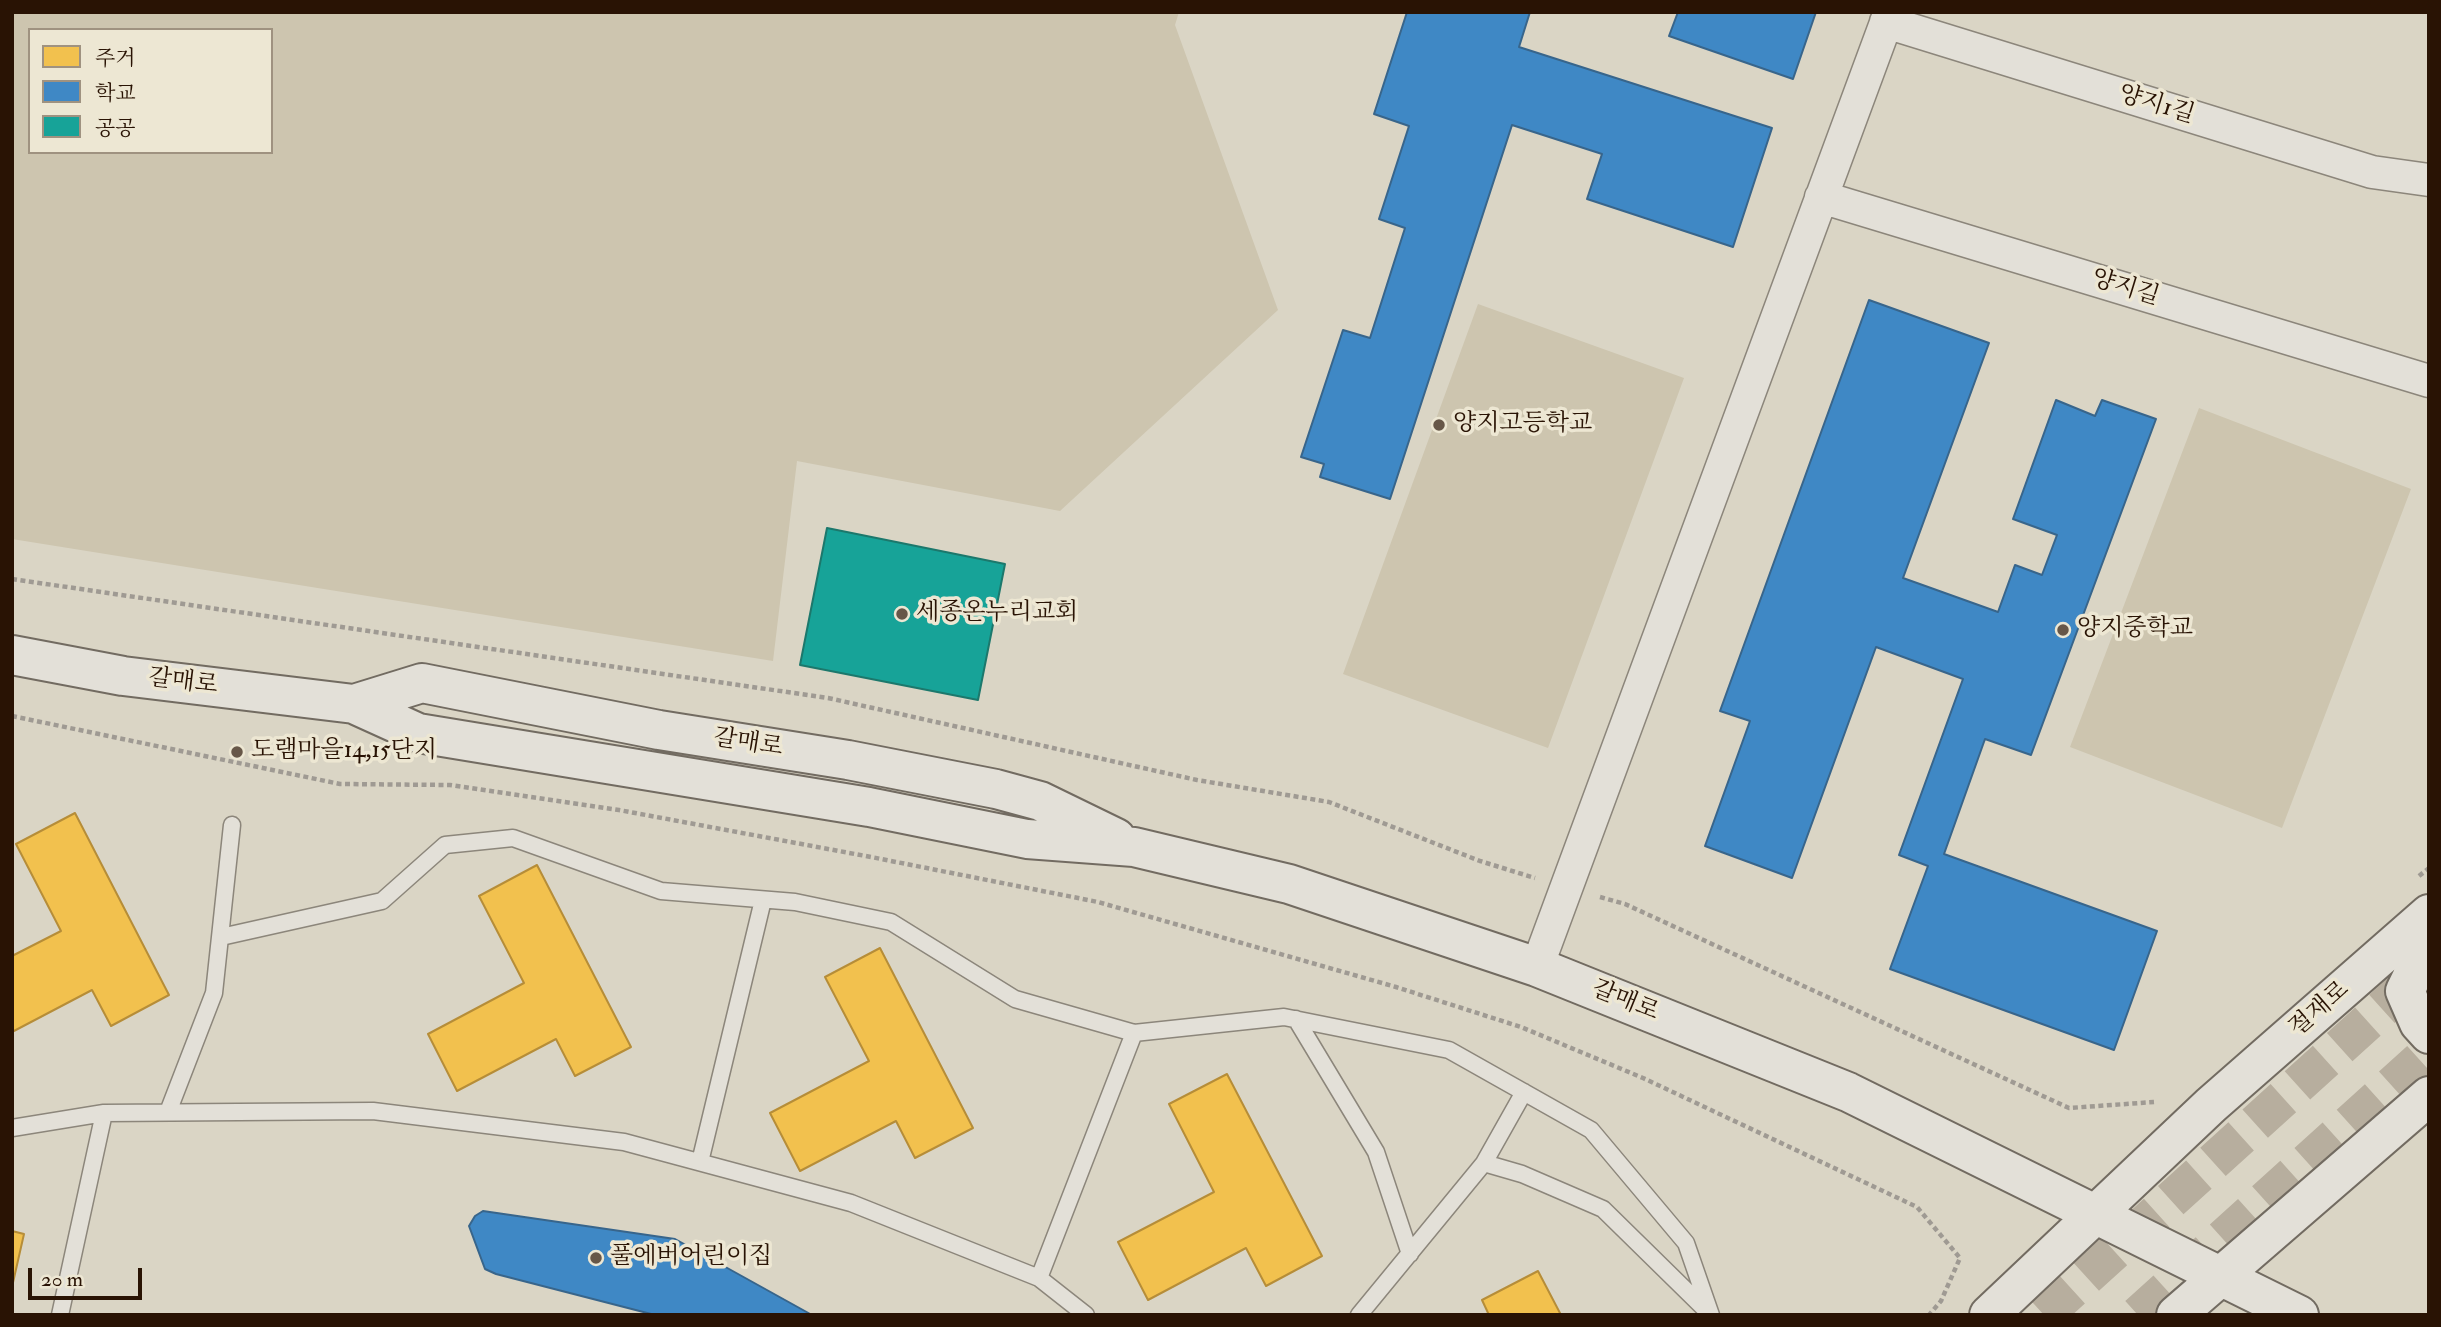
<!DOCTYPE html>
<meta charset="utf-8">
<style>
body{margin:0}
#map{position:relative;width:2441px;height:1327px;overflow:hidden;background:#dad5c5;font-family:"IM FELL Double Pica","Noto Serif KR",serif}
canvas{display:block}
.frame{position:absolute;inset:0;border:14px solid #291304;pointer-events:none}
.legend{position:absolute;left:28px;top:28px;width:245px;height:126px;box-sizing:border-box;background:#ede7d3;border:2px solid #9f9280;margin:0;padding:9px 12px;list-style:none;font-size:21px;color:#291304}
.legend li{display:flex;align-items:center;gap:14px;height:35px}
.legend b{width:35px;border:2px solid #9f9280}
.scale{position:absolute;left:28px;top:1268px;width:114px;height:32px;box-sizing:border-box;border:4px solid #291304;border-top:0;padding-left:9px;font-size:21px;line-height:24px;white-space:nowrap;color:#291304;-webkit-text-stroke:5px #ede7d3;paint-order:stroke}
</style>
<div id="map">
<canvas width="2441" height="1327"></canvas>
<div class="frame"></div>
<ul class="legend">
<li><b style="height:19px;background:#f2c14e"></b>주거</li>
<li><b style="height:19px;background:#3f88c5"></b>학교</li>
<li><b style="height:19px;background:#17a398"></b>공공</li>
</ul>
<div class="scale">20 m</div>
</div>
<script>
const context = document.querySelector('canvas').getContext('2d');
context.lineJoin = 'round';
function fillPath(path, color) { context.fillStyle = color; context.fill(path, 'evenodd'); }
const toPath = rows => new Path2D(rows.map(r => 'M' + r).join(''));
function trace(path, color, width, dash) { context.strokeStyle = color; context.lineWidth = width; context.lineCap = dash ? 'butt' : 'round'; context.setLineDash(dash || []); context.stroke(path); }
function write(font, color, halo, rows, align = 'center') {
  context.font = font + ' "IM FELL Double Pica","Noto Serif KR",serif'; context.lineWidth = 7; context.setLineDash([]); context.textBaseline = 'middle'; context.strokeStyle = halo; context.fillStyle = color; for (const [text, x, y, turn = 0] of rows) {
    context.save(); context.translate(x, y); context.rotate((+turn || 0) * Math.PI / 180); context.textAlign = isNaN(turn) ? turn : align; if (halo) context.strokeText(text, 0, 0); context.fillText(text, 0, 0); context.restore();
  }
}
const green = toPath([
 [12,12,1179,12,1175,25,1278,310,1060,511,797,461,773,661,12,539],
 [30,30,271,30,271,152,30,152],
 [1478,304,1684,378,1548,748,1343,674],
 [2199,408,2411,489,2282,828,2070,747]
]);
const homes = toPath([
 [75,813,169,995,111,1026,92,990,12,1032,12,956,61,931,16,844,75,813],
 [537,865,631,1047,575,1076,556,1039,457,1091,428,1034,524,983,479,896,537,865],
 [880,948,973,1128,915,1158,896,1121,800,1171,770,1113,869,1061,825,977,880,948],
 [1227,1074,1322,1256,1266,1286,1246,1248,1148,1300,1118,1242,1214,1192,1169,1104,1227,1074],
 [12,1231,24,1234,12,1287,12,1231],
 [1538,1271,1561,1315,1489,1315,1482,1300,1538,1271]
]);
const schools = toPath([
 [1407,12,1530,12,1519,47,1772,128,1733,247,1587,199,1602,154,1512,125,1390,499,1320,477,1324,464,1301,457,1343,330,1370,338,1405,228,1379,219,1409,126,1374,114,1407,12],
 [1678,12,1816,12,1793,79,1669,36,1678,12],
 [1869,300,1989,343,1903,578,1998,612,2015,565,2042,575,2057,535,2013,519,2056,400,2095,416,2102,400,2156,419,2031,755,1985,739,1944,854,2157,931,2114,1050,1890,969,1928,866,1899,855,1963,679,1876,647,1792,878,1705,846,1750,721,1720,711,1869,300],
 [483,1211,675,1239,812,1315,655,1315,496,1274,485,1269,469,1226,475,1216,483,1211]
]);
const public = toPath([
 [827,528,1005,564,978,700,800,665,827,528]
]);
const secondaryTunnel = toPath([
 [2044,1315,2427,968],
 [2138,1315,2429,1052]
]);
const path = toPath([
 [12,579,828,698,1197,780,1329,802,1480,861,1535,878],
 [12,716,340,784,450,785,619,810,871,857,1098,902,1396,987,1521,1027,1643,1078,1917,1207,1960,1258,1941,1301,1929,1315],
 [2419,876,2429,868],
 [1600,897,1625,904,2069,1108,2154,1102]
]);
const lane = toPath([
 [221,937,382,901,445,845,513,838,661,891,795,902,891,922,1015,999,1134,1033,1284,1017,1449,1050,1591,1130,1686,1243,1711,1315],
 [1296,1019,1376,1152,1410,1254],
 [168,1112,214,993,232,825],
 [12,1128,104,1113,373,1111,624,1142,851,1203,1039,1278,1086,1315],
 [700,1162,763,900],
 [1484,1163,1522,1174,1603,1209,1709,1313],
 [1039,1278,1134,1033],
 [60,1315,104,1113],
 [1359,1315,1484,1163,1524,1092]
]);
const street = toPath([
 [1886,22,2372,172,2429,180],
 [1821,197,2429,381],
 [1537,967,1890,12]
]);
const secondary = toPath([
 [12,655,123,676,354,704,418,733,869,807,1027,839,1134,847,1289,884,1537,967,1848,1092,2299,1315],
 [354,704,422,683,659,730,848,760,996,789,1040,801,1116,838],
 [2429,942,2405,991,2419,1023,2429,1034],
 [1989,1315,2211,1105,2429,914],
 [2176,1315,2429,1096]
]);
const markers = [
 [1439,425,7,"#675748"],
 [902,614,7,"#675748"],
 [2063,630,7,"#675748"],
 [237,752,7,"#675748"],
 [596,1258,7,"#675748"]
];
const streetNames = [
 ["양지1길",2156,106,17],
 ["양지길",2125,289,17],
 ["갈매로",183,683,7],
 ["갈매로",748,744,9],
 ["갈매로",1625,1002,22],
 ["절재로",2320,1010,-41]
];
const poiNames = [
 ["양지고등학교",1453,425],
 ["세종온누리교회",916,614],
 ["양지중학교",2077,630],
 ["도램마을14,15단지",251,752],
 ["풀에버어린이집",610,1258]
];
fillPath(green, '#cdc5af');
fillPath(homes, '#f2c14e');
trace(homes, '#b68d38', 2);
fillPath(schools, '#3f88c5');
trace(schools, '#38658b', 2);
fillPath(public, '#17a398');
trace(public, '#1c786c', 2);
trace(secondaryTunnel, '#b7ae9e', 38, [38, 19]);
trace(lane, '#8c867b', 19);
trace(street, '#8c867b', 35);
trace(secondary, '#726b61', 42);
trace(path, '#9f9a93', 4.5, [5, 3.5]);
trace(lane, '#e3e0d8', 16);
trace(street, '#e3e0d8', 32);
trace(secondary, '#e3e0d8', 38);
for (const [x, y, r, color] of markers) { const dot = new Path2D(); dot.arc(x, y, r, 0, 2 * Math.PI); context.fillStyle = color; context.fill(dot); trace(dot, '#ede7d3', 2.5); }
write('24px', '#291304', '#ede7d3', streetNames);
write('24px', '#291304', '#ede7d3', poiNames, 'left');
</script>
